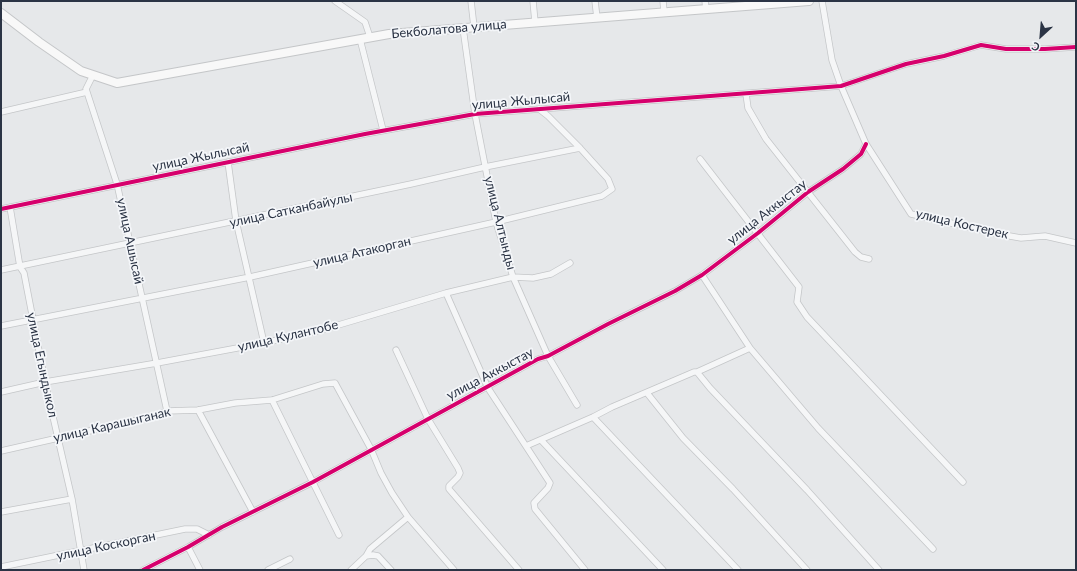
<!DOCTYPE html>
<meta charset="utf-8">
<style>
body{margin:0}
#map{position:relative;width:1077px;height:571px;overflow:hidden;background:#e6e8ea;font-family:Lato,sans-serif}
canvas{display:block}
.frame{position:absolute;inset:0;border:2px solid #2b3445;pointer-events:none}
.north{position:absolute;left:1021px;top:16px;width:40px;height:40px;-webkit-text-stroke:3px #f4f6f9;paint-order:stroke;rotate:206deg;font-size:11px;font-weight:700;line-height:16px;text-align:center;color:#2b3445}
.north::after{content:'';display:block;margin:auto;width:14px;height:18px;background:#2b3445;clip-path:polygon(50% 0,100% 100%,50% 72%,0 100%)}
</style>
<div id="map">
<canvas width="1077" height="571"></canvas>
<div class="frame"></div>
<div class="north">С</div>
</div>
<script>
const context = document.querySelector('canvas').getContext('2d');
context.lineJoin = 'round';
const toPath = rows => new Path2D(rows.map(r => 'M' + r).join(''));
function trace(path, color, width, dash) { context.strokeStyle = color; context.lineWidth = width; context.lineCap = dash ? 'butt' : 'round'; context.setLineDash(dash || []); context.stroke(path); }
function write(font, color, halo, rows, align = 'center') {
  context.font = font + ' Lato,sans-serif'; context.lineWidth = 3.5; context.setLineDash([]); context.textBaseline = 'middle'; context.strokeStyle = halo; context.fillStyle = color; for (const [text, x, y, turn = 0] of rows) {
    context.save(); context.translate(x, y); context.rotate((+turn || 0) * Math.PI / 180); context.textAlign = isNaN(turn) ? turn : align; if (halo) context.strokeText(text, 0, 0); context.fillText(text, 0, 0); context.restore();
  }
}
const street = toPath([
 [335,1,365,22,370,37],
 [471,1,474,27],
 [533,1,535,22],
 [595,1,597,18],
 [663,1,664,12],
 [705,1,706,9],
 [822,1,832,60,841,86,866,144,911,214,1004,235,1021,238,1045,236,1076,243],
 [463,28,475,114,496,222,513,277,548,356,577,405],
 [360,39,383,130],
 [93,75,86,89,117,184,167,411],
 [746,94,748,108,766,139,855,252,861,257,869,259],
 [1,112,87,92],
 [700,159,799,287,797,302,807,317,963,482],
 [228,162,236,221,264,343],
 [10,207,20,267,24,273,45,382,72,499,84,570],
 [1,209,365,134,475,114,841,86,906,64,944,56,981,45,1006,49,1045,49,1076,47],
 [1,270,411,184,485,167,580,148],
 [702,275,750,348],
 [446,293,488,388,550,483,548,488,534,503,535,509,585,570],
 [1,326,250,277,496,222,602,196,612,189,608,179,580,148,548,116,539,109],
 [396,350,428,419,458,468,460,473,458,477,449,486,449,489,519,570],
 [697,372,750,348,818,428,933,549],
 [1,392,45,382,157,363,264,343,325,329,446,293,513,277,533,278,551,274,570,263],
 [647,393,683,438,733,489,807,570],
 [272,400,339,535],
 [198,410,253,512],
 [593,417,738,570],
 [541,440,663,570],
 [526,446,593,417,612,407,694,372,697,372,710,388,807,490,879,570],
 [1,451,151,417,167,411,198,410,235,403,272,400,323,384,335,383,371,449,381,473,392,493,408,517,454,570],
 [1,512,72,499],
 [188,547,200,570],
 [366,556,370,549,408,517],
 [1,567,185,529,197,529,209,535],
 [143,570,188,547,222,527,313,482,538,359,548,356,608,324,675,291,702,275,758,233,808,192,843,169,861,154,866,144],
 [268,570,290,559],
 [351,570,366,556,373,555,378,556,391,570]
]);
const secondary = toPath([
 [1,13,39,42,81,71,117,83,389,34,809,1]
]);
const cycleway = toPath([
 [1,209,365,134,475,114,841,86,906,64,944,56,981,45,1006,49,1045,49,1076,47],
 [143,570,188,547,222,527,313,482,538,359,548,356,608,324,675,291,702,275,758,233,808,192,843,169,861,154,866,144]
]);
const streetNames = [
 ["Бекболатова улица",449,29,-5],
 ["улица Жылысай",521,101,-5],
 ["улица Жылысай",201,157,-12],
 ["улица Сатканбайулы",291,210,-12],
 ["улица Аккыстау",767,212,-38],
 ["улица Алтынды",500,223,76],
 ["улица Костерек",962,224,13],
 ["улица Ашысай",130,241,78],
 ["улица Атакорган",362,252,-13],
 ["улица Кулантобе",288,336,-13],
 ["улица Егындыкол",42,365,78],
 ["улица Аккыстау",490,374,-28],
 ["улица Карашыганак",112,425,-13],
 ["улица Коскорган",106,546,-12]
];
trace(street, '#c4c6c8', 7);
trace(secondary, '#c4c6c8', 10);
trace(street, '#f5f6f7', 5.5);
trace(secondary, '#f8f8f8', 8);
trace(cycleway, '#d6006c', 4);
write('13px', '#2b3445', '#f4f6f9', streetNames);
</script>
